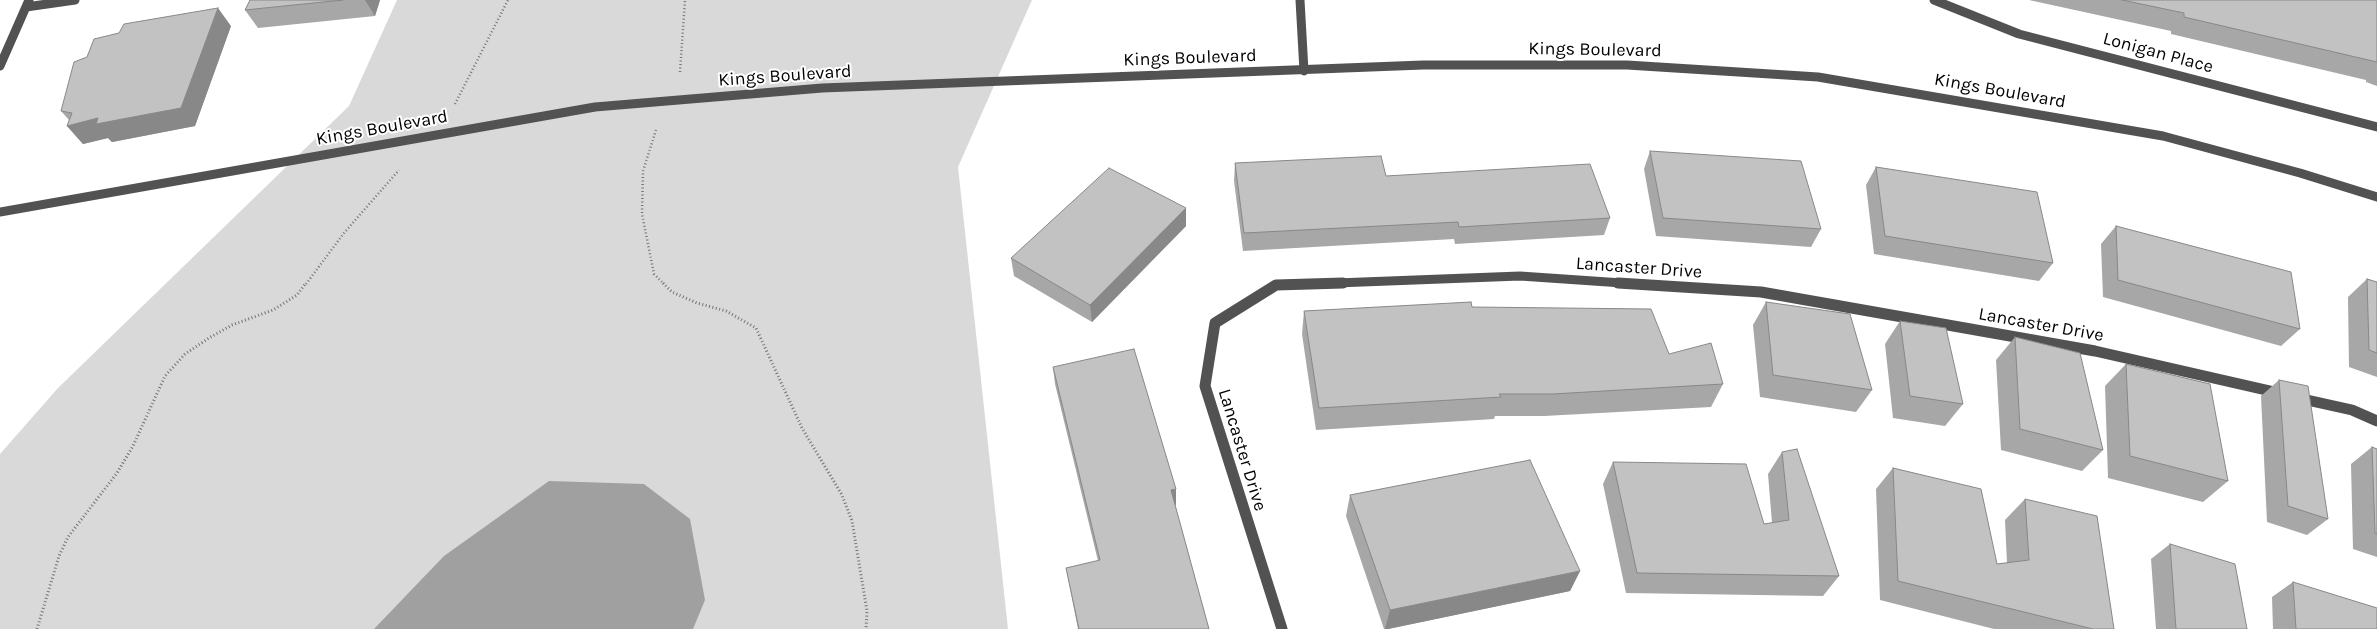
<!DOCTYPE html>
<style>
body{margin:0}
canvas{display:block;background:#fff}
</style>
<canvas width="2377" height="629"></canvas>
<script>
const context = document.querySelector('canvas').getContext('2d');
context.lineJoin = 'round';
function fillPath(path, color) { context.fillStyle = color; context.fill(path, 'evenodd'); }
const toPath = rows => new Path2D(rows.map(r => 'M' + r).join(''));
function trace(path, color, width, dash) { context.strokeStyle = color; context.lineWidth = width; context.lineCap = dash ? 'butt' : 'round'; context.setLineDash(dash || []); context.stroke(path); }
function write(font, color, halo, rows, align = 'center') {
  context.font = font + ' Karla,sans-serif'; context.lineWidth = 4; context.setLineDash([]); context.textBaseline = 'middle'; context.strokeStyle = halo; context.fillStyle = color; for (const [text, x, y, turn = 0] of rows) {
    context.save(); context.translate(x, y); context.rotate((+turn || 0) * Math.PI / 180); context.textAlign = isNaN(turn) ? turn : align; if (halo) context.strokeText(text, 0, 0); context.fillText(text, 0, 0); context.restore();
  }
}
const green = toPath([
 [397,0,1032,0,958,167,1008,629,0,629,0,454,58,388,349,106]
]);
const water = toPath([
 [549,481,644,484,690,519,705,600,693,629,374,629,444,556]
]);
const pathFar1 = toPath([
 [680,72,685,0],
 [455,104,508,0],
 [656,130,643,171,642,214,654,274,664,284],
 [306,284,344,233,399,170]
]);
const path = toPath([
 [663,283,672,292,697,303,726,311,756,328,802,428,842,495,852,521,867,611,866,629],
 [37,629,59,556,68,537,117,473,133,446,165,376,185,354,209,338,232,325,273,310,297,295,306,283]
]);
const minorFar1 = toPath([
 [1300,0,1304,71],
 [1934,0,2019,34,2377,127],
 [26,7,75,0],
 [0,66,29,0],
 [0,212,595,107,822,88,1423,65,1627,65,1818,77,2163,136,2300,173,2377,197],
 [1310,284,1520,276,1637,284]
]);
const minor = toPath([
 [1618,283,1761,292,2095,351,2279,393],
 [2298,398,2352,410,2377,421],
 [1282,629,1205,386,1215,323,1276,285,1343,283]
]);
const wall = toPath([
 [250,0,380,0,375,16,258,28,245,10],
 [2029,0,2377,0,2377,86,2366,82,2366,80,2171,34,2171,31],
 [231,26,195,126,112,142,108,138,83,144,67,126,69,120,61,111],
 [1650,151,1821,229,1811,247,1656,236,1644,169],
 [1235,163,1386,176,1610,218,1604,235,1455,244,1454,239,1243,251,1234,181],
 [1876,167,2053,263,2039,281,1874,254,1866,185],
 [1186,226,1092,322,1014,276,1011,258],
 [2116,226,2300,329,2281,346,2103,297,2101,244],
 [2367,279,2377,282,2377,377,2349,367,2348,297],
 [1766,302,1872,390,1856,412,1760,397,1753,325],
 [1472,307,1669,354,1723,384,1711,407,1544,416,1495,416,1494,419,1316,430,1302,334,1304,311],
 [1900,321,1963,404,1945,426,1893,418,1885,344],
 [2015,337,2103,450,2082,471,2001,450,1996,360],
 [2126,364,2228,481,2203,502,2108,478,2105,386],
 [1053,367,1176,489,1176,505,1175,505,1209,629,1078,629,1066,568,1098,561,1055,384],
 [2279,380,2328,519,2307,535,2267,522,2261,396],
 [2372,447,2377,449,2377,557,2353,549,2351,464],
 [1782,452,1839,576,1823,596,1626,593,1603,484,1613,462,1764,524,1772,523,1768,474],
 [1893,468,1997,564,2007,563,2005,520,2025,499,2114,629,1994,629,1880,600,1876,489],
 [1350,495,1580,571,1570,591,1388,629,1384,629,1346,516],
 [2170,544,2247,629,2156,629,2151,559],
 [2293,582,2377,629,2273,629,2272,597]
]);
const shadedWall = toPath([
 [365,0,380,0,375,16],
 [218,8,231,26,195,126,112,142,108,138,83,144,67,126],
 [1186,208,1186,226,1092,322,1090,305],
 [1176,489,1176,505,1171,506,1171,490],
 [1580,571,1570,591,1388,629,1385,629,1390,610]
]);
const building = toPath([
 [250,0,343,0,245,10,250,0],
 [2122,0,2377,0,2377,62,2184,17,2184,13,2122,0],
 [218,8,181,108,96,124,98,118,67,126,72,113,61,111,74,62,87,57,94,39,119,33,124,24,218,8],
 [1650,151,1801,161,1821,229,1663,218,1650,151],
 [1381,156,1386,176,1590,164,1610,218,1459,227,1458,222,1244,233,1235,163,1381,156],
 [1876,167,2037,192,2053,263,1885,236,1876,167],
 [1109,168,1186,208,1090,305,1011,258,1109,168],
 [2116,226,2291,272,2300,329,2118,280,2116,226],
 [2367,279,2377,282,2377,353,2369,350,2367,279],
 [1471,302,1472,307,1651,309,1669,354,1711,343,1723,384,1553,394,1499,394,1501,397,1319,408,1304,311,1471,302],
 [1766,302,1850,314,1872,390,1773,375,1766,302],
 [1900,321,1946,328,1963,404,1910,396,1900,321],
 [2015,337,2080,353,2103,450,2020,429,2015,337],
 [1134,349,1176,489,1171,490,1209,629,1079,629,1066,568,1100,560,1053,367,1134,349],
 [2126,364,2210,384,2228,481,2130,456,2126,364],
 [2279,380,2308,386,2328,519,2288,506,2279,380],
 [2372,447,2377,449,2377,534,2375,533,2372,447],
 [1797,449,1839,576,1637,573,1613,462,1746,464,1764,524,1789,520,1782,452,1797,449],
 [1530,460,1580,571,1390,610,1350,495,1530,460],
 [1893,468,1981,489,1997,564,2029,560,2025,499,2097,516,2114,629,2093,629,1898,581,1893,468],
 [2170,544,2235,564,2247,629,2176,629,2170,544],
 [2293,582,2377,608,2377,629,2296,629,2293,582]
]);
const streetNames = [
 ["Kings Boulevard",1595,50,1],
 ["Lonigan Place",2158,53,15],
 ["Kings Boulevard",1190,58,-2],
 ["Kings Boulevard",785,76,-4],
 ["Kings Boulevard",2000,91,10],
 ["Kings Boulevard",382,128,-10],
 ["Lancaster Drive",1639,268,4],
 ["Lancaster Drive",2041,325,10],
 ["Lancaster Drive",1242,450,73]
];
fillPath(green, '#d9d9d9');
fillPath(water, '#a0a0a0');
trace(pathFar1, '#747474', 2.5, [1, 2.5]);
trace(path, '#747474', 3, [1, 2.5]);
trace(minorFar1, '#525252', 9);
trace(minor, '#525252', 11);
fillPath(wall, '#a7a7a7');
fillPath(shadedWall, '#888');
fillPath(building, '#c2c2c2');
trace(building, '#888', 1);
write('18px', '#000', '#fff', streetNames);
</script>
